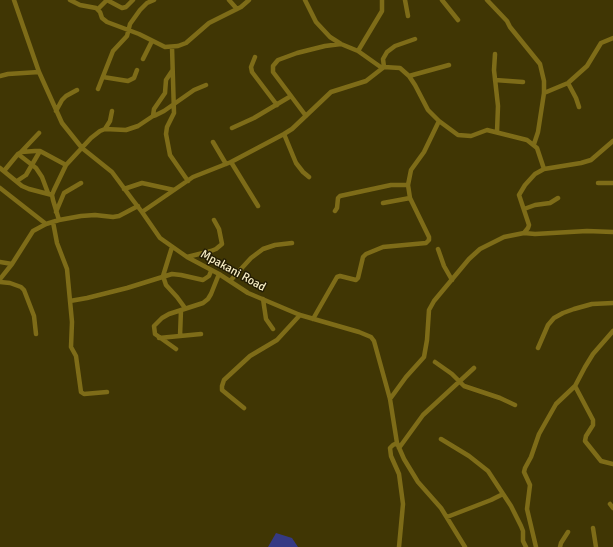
<!DOCTYPE html>
<style>
body{margin:0}
canvas{display:block;background:#403604}
</style>
<canvas width="613" height="547"></canvas>
<script>
const context = document.querySelector('canvas').getContext('2d');
context.lineJoin = 'round';
function fillPath(path, color) { context.fillStyle = color; context.fill(path, 'evenodd'); }
const toPath = rows => new Path2D(rows.map(r => 'M' + r).join(''));
function trace(path, color, width, dash) { context.strokeStyle = color; context.lineWidth = width; context.lineCap = dash ? 'butt' : 'round'; context.setLineDash(dash || []); context.stroke(path); }
function write(font, color, halo, rows, align = 'center') {
  context.font = font + ' Signika,sans-serif'; context.lineWidth = 3; context.setLineDash([]); context.textBaseline = 'middle'; context.strokeStyle = halo; context.fillStyle = color; for (const [text, x, y, turn = 0] of rows) {
    context.save(); context.translate(x, y); context.rotate((+turn || 0) * Math.PI / 180); context.textAlign = isNaN(turn) ? turn : align; if (halo) context.strokeText(text, 0, 0); context.fillText(text, 0, 0); context.restore();
  }
}
const green = toPath([
 [276,533,292,538,298,547,268,547]
]);
const street = toPath([
 [14,0,39,72,62,123,82,148,112,172,132,199,142,212,160,238,187,257,219,274,248,293,300,315,359,332,371,337,374,341,390,399,397,443,404,459,418,482,441,508,465,547],
 [70,0,80,5,96,8,100,12,102,18,107,22,139,34,165,47,178,46,186,43,209,23,241,7,249,0],
 [229,0,237,9],
 [305,0,316,22,330,37,341,44,358,51,382,68],
 [405,0,408,16],
 [442,0,458,20],
 [487,0,507,21,510,27,540,64,544,81,544,93,538,132,534,144],
 [98,9,107,0,122,8,126,7,133,0],
 [172,47,174,113,167,127,166,134,170,155,188,181],
 [358,51,382,11,382,0],
 [495,54,494,70,498,106,497,132],
 [255,57,251,67,252,72,277,105],
 [143,59,152,41],
 [384,67,383,59,387,52,395,46,415,39],
 [0,76,8,74,39,72],
 [409,76,449,65],
 [103,77,128,81,134,78,137,70],
 [495,80,523,82],
 [568,83,576,98,579,107],
 [98,89,113,51,127,36,130,24,140,10,147,3,154,0],
 [544,93,568,83,587,66,601,43,613,38],
 [56,111,62,100,66,96,77,90],
 [153,116,154,109,165,93,166,80,172,71],
 [306,116,273,72,273,66,278,60,297,53,325,46,341,44],
 [232,128,254,118,291,96],
 [105,129,110,121,112,111],
 [284,134,296,163,303,172,309,177],
 [213,142,226,164],
 [21,152,39,133],
 [18,154,36,168,42,177,48,193],
 [231,162,258,206],
 [0,168,22,186,29,189,52,195],
 [4,171,18,154,21,152,35,151,40,151,66,165],
 [17,181,26,175,40,151],
 [598,183,613,183],
 [0,188,46,224],
 [124,189,142,183,174,190],
 [383,203,410,198],
 [524,209,535,205,550,203,558,198],
 [335,211,337,208,338,198,340,196,391,185,408,185],
 [56,212,64,193,81,183],
 [142,212,193,177,231,162,284,134,292,129,331,92,366,81,384,67,400,68,409,76,415,85,428,110,439,121,458,135,471,136,487,130,527,140,537,148,544,169],
 [59,220,53,200,52,195,54,190,66,165,91,138,100,131,105,129,126,130,138,126,153,116,156,115,164,111,194,90,206,85],
 [53,222,57,243,67,269,72,322,71,347,76,356,81,392,84,394,107,392],
 [524,233,535,234,587,231,613,232],
 [172,247,163,276,166,285,177,297,185,308],
 [438,249,444,266,452,280],
 [187,257,211,251,216,249,222,244,219,229,214,220],
 [0,262,12,264],
 [0,279,12,264,33,231,46,224,59,220,81,216,95,215,113,217,119,216,138,206],
 [230,281,251,258,263,249,275,245,292,243],
 [0,282,10,283,21,287,24,290,34,316,36,334],
 [263,299,266,319,273,329],
 [70,301,87,298,127,288,172,274,181,275,203,280,209,276,211,271],
 [313,319,337,277,340,276,356,280,358,278,363,257,366,254,383,247,426,243,429,240,429,237,410,198,408,185,411,170,424,152,439,121],
 [180,336,181,310],
 [159,338,201,334],
 [538,348,548,325,554,318,563,313,574,309,592,304,613,303],
 [176,349,155,334,154,326,162,318,169,314,203,303,208,299,211,294,219,274],
 [435,362,452,374,464,386,500,398,515,405],
 [575,386,593,420,593,425,586,436,585,441,601,461,613,464],
 [390,399,406,377,424,357,427,340,429,310,434,301,469,259,480,249,504,237,524,233,528,228,529,225,519,195,525,185,535,174,544,169,581,163,591,160,613,141],
 [244,408,222,390,222,386,224,380,250,356,277,340,300,315],
 [441,439,469,456,488,471,511,506,521,526,523,531,523,541,526,547],
 [397,443,393,445,390,448,391,456,399,474,403,504,399,547],
 [399,448,423,415,474,368],
 [610,504,613,508],
 [447,517,491,500,503,494],
 [593,528,596,547],
 [536,547,527,509,530,485,524,472,525,468,531,457,539,434,556,404,575,386,585,367,593,354,613,331],
 [560,547,561,543,568,532]
]);
const streetNames = [
 ["Mpakani Road",233,271,29]
];
fillPath(green, '#353a84');
trace(street, '#7e6c18', 4.5);
write('12px', '#f7edc4', '#241d03', streetNames);
</script>
